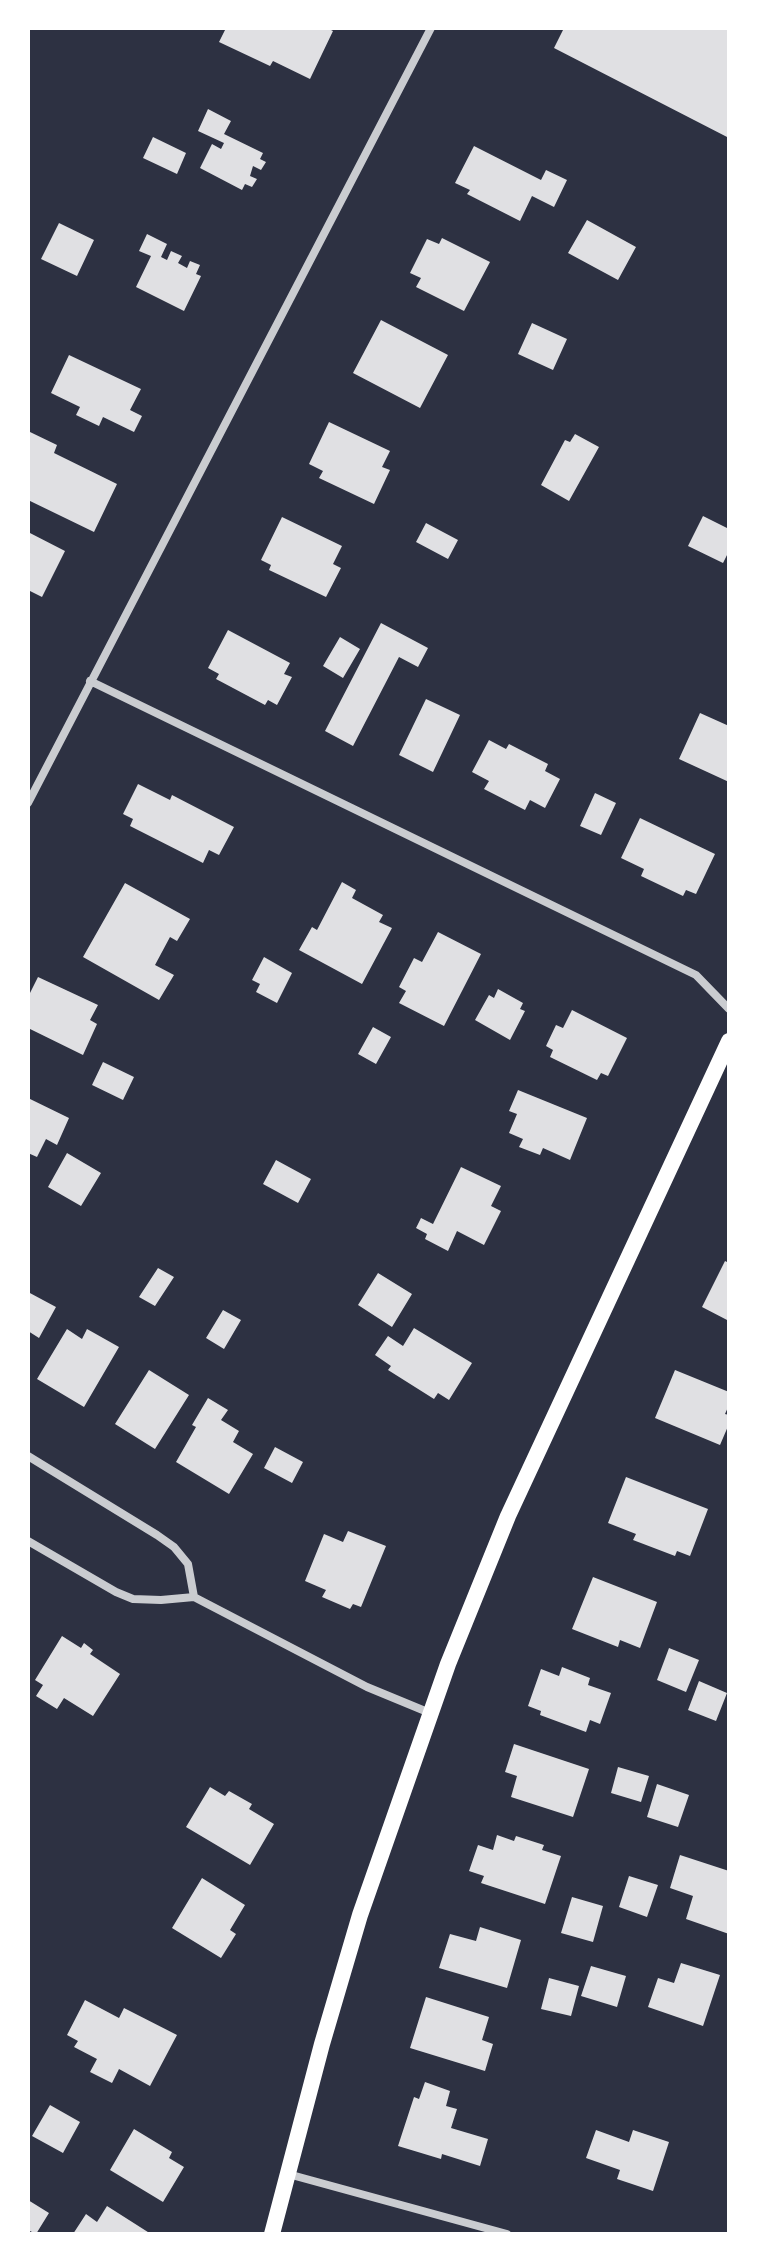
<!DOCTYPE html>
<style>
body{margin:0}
#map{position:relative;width:757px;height:2262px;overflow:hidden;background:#2d3142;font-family:"Fira Sans",sans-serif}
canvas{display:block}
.frame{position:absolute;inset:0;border:30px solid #fff;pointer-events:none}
</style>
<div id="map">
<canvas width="757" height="2262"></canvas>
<div class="frame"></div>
</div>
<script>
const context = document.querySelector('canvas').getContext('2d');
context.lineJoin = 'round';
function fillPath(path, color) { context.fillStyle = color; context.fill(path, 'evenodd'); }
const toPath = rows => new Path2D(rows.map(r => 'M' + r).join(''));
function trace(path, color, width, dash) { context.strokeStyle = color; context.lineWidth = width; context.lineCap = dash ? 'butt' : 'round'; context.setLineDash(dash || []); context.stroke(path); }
const building = toPath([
 [226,28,327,28,333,31,310,79,273,61,270,66,219,42],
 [564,28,729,28,729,138,554,48],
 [208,109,231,121,224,134,263,153,260,159,266,162,261,170,253,166,250,176,257,179,252,187,245,184,242,190,200,168,212,144,221,149,224,143,198,131],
 [153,137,186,153,177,174,143,158],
 [474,146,541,180,546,170,567,180,554,207,532,196,520,221,467,194,470,190,455,183],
 [587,220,636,247,618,280,568,253],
 [59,223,94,240,77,276,41,259],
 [147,234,167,244,161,257,167,260,171,251,182,256,178,263,187,268,190,261,200,265,196,274,201,276,184,311,136,287,151,256,139,251],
 [442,238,490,262,464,311,416,287,421,278,410,273,427,239,439,244],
 [381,320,448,355,420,408,353,373],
 [532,323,567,339,553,370,518,354],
 [69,355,141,389,130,410,142,416,134,432,103,417,99,426,76,415,80,407,51,393],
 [329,422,390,451,382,467,390,470,374,504,319,478,323,471,309,464],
 [30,432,57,445,54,453,117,484,94,532,28,500],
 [575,434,599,447,569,501,541,485,565,440,570,442],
 [703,516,729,529,729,551,723,563,688,546],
 [282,517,342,546,333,564,341,568,326,597,269,570,271,565,261,560],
 [426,523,458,540,448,559,416,542],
 [28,532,65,551,42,597,28,590],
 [381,623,428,648,418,667,399,657,353,746,325,731],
 [228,630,290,663,284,674,292,677,277,705,268,700,265,705,216,679,219,674,208,668],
 [340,637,360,649,343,678,323,666],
 [426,699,460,715,433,772,399,755],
 [700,713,729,726,729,782,679,759],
 [489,740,506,749,509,744,548,764,545,771,560,779,545,808,530,800,525,810,484,789,489,781,472,772],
 [138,784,170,800,172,795,234,827,219,855,209,850,203,863,130,826,133,819,123,814],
 [595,793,616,803,601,835,580,826],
 [640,818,715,854,696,894,686,890,683,896,641,876,644,869,621,858],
 [342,882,356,890,352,898,383,915,379,922,392,928,362,984,299,950,312,927,317,930],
 [125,883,190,919,177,941,170,937,155,965,174,975,159,1000,83,957],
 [438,932,481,954,444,1026,399,1003,406,991,399,987,414,958,422,962],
 [264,957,292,973,277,1003,256,992,260,984,252,980],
 [38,977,98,1005,90,1020,97,1024,83,1055,28,1028,28,997],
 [498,989,523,1003,520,1009,525,1011,510,1040,475,1020,489,995,494,998],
 [572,1010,627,1038,608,1076,601,1073,597,1080,550,1057,553,1050,546,1046,556,1025,563,1028],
 [373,1027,391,1037,376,1064,358,1054],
 [103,1062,134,1077,123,1100,92,1085],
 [518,1090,587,1118,570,1160,543,1148,540,1155,519,1147,523,1139,509,1133,517,1114,509,1111],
 [28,1098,69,1118,57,1145,46,1139,37,1157,28,1153],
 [67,1153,101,1173,81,1206,48,1187],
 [276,1160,311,1179,298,1203,263,1184],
 [461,1167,501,1186,491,1206,501,1211,484,1245,457,1231,448,1251,425,1239,427,1234,416,1228,421,1218,433,1224],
 [725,1261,729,1263,729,1321,702,1307],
 [158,1268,174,1277,155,1306,139,1297],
 [378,1273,412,1294,392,1327,358,1305],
 [28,1292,56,1307,39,1338,28,1331],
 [223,1310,241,1320,224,1349,206,1338],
 [414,1328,472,1363,449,1400,438,1393,434,1399,388,1370,391,1366,375,1355,388,1336,403,1346],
 [67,1329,82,1339,87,1329,119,1347,84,1407,37,1379],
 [149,1370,189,1395,155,1449,115,1424],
 [675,1370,729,1392,729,1405,725,1414,729,1415,729,1424,720,1445,655,1418],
 [208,1398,228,1410,221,1420,239,1431,233,1442,253,1454,229,1494,176,1462,196,1427,192,1425],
 [275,1447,303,1462,292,1483,264,1468],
 [626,1477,708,1509,690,1556,677,1551,675,1556,633,1540,636,1534,608,1523],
 [348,1531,386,1546,361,1607,353,1604,350,1609,322,1597,326,1590,305,1581,324,1534,343,1542],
 [593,1577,657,1602,640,1648,620,1640,618,1647,572,1629],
 [62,1636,81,1648,84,1643,93,1650,90,1654,120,1674,93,1716,64,1698,57,1709,36,1696,43,1685,35,1680],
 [669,1648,699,1660,686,1692,657,1680],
 [562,1667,590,1678,588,1685,611,1693,600,1724,590,1720,586,1732,540,1715,541,1711,528,1706,541,1669,559,1676],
 [699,1681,727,1693,716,1721,688,1710],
 [514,1744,589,1769,573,1817,511,1797,517,1776,505,1772],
 [618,1767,649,1776,641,1802,611,1793],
 [657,1784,689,1795,678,1827,647,1817],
 [210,1787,225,1796,229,1791,252,1804,249,1809,274,1824,250,1865,186,1827],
 [497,1835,514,1841,516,1836,544,1845,542,1850,561,1856,545,1904,481,1883,484,1876,469,1871,478,1845,493,1850],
 [680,1855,729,1871,729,1934,686,1919,693,1896,670,1888],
 [629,1876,658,1885,647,1917,619,1907],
 [202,1878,245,1905,230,1930,236,1934,221,1958,172,1928],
 [572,1897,603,1906,593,1942,561,1933],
 [480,1927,521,1940,507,1988,439,1968,450,1934,476,1941],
 [681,1963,720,1975,703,2026,648,2007,658,1978,674,1983],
 [591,1966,626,1976,617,2007,581,1996],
 [549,1978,579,1986,571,2016,541,2009],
 [426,1997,489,2017,482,2040,493,2044,485,2071,410,2048],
 [85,2000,119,2018,124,2008,177,2035,150,2086,119,2069,112,2083,90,2072,97,2059,74,2047,78,2041,67,2035],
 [425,2082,450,2091,446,2106,457,2109,451,2128,488,2139,480,2166,442,2154,441,2159,398,2146,414,2097,419,2099],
 [50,2105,80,2122,63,2153,32,2136],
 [134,2129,172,2152,169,2158,184,2167,163,2202,110,2170],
 [596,2130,629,2142,633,2130,669,2142,653,2191,617,2179,620,2170,586,2158],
 [28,2200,49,2213,36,2234,28,2230],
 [107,2206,151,2234,73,2234,86,2214,97,2222]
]);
const minor = toPath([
 [90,681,696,975,729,1009],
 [28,803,431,28],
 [28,1456,157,1535,174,1547,188,1564,194,1597],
 [28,1541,116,1592,133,1599,161,1600,194,1597,367,1687,430,1713],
 [288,2174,507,2234]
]);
const secondary = toPath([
 [272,2234,322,2044,360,1915,448,1664,508,1516,729,1041]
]);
fillPath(building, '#e0e0e3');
trace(minor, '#caccd0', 8);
trace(secondary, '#fff', 16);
</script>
